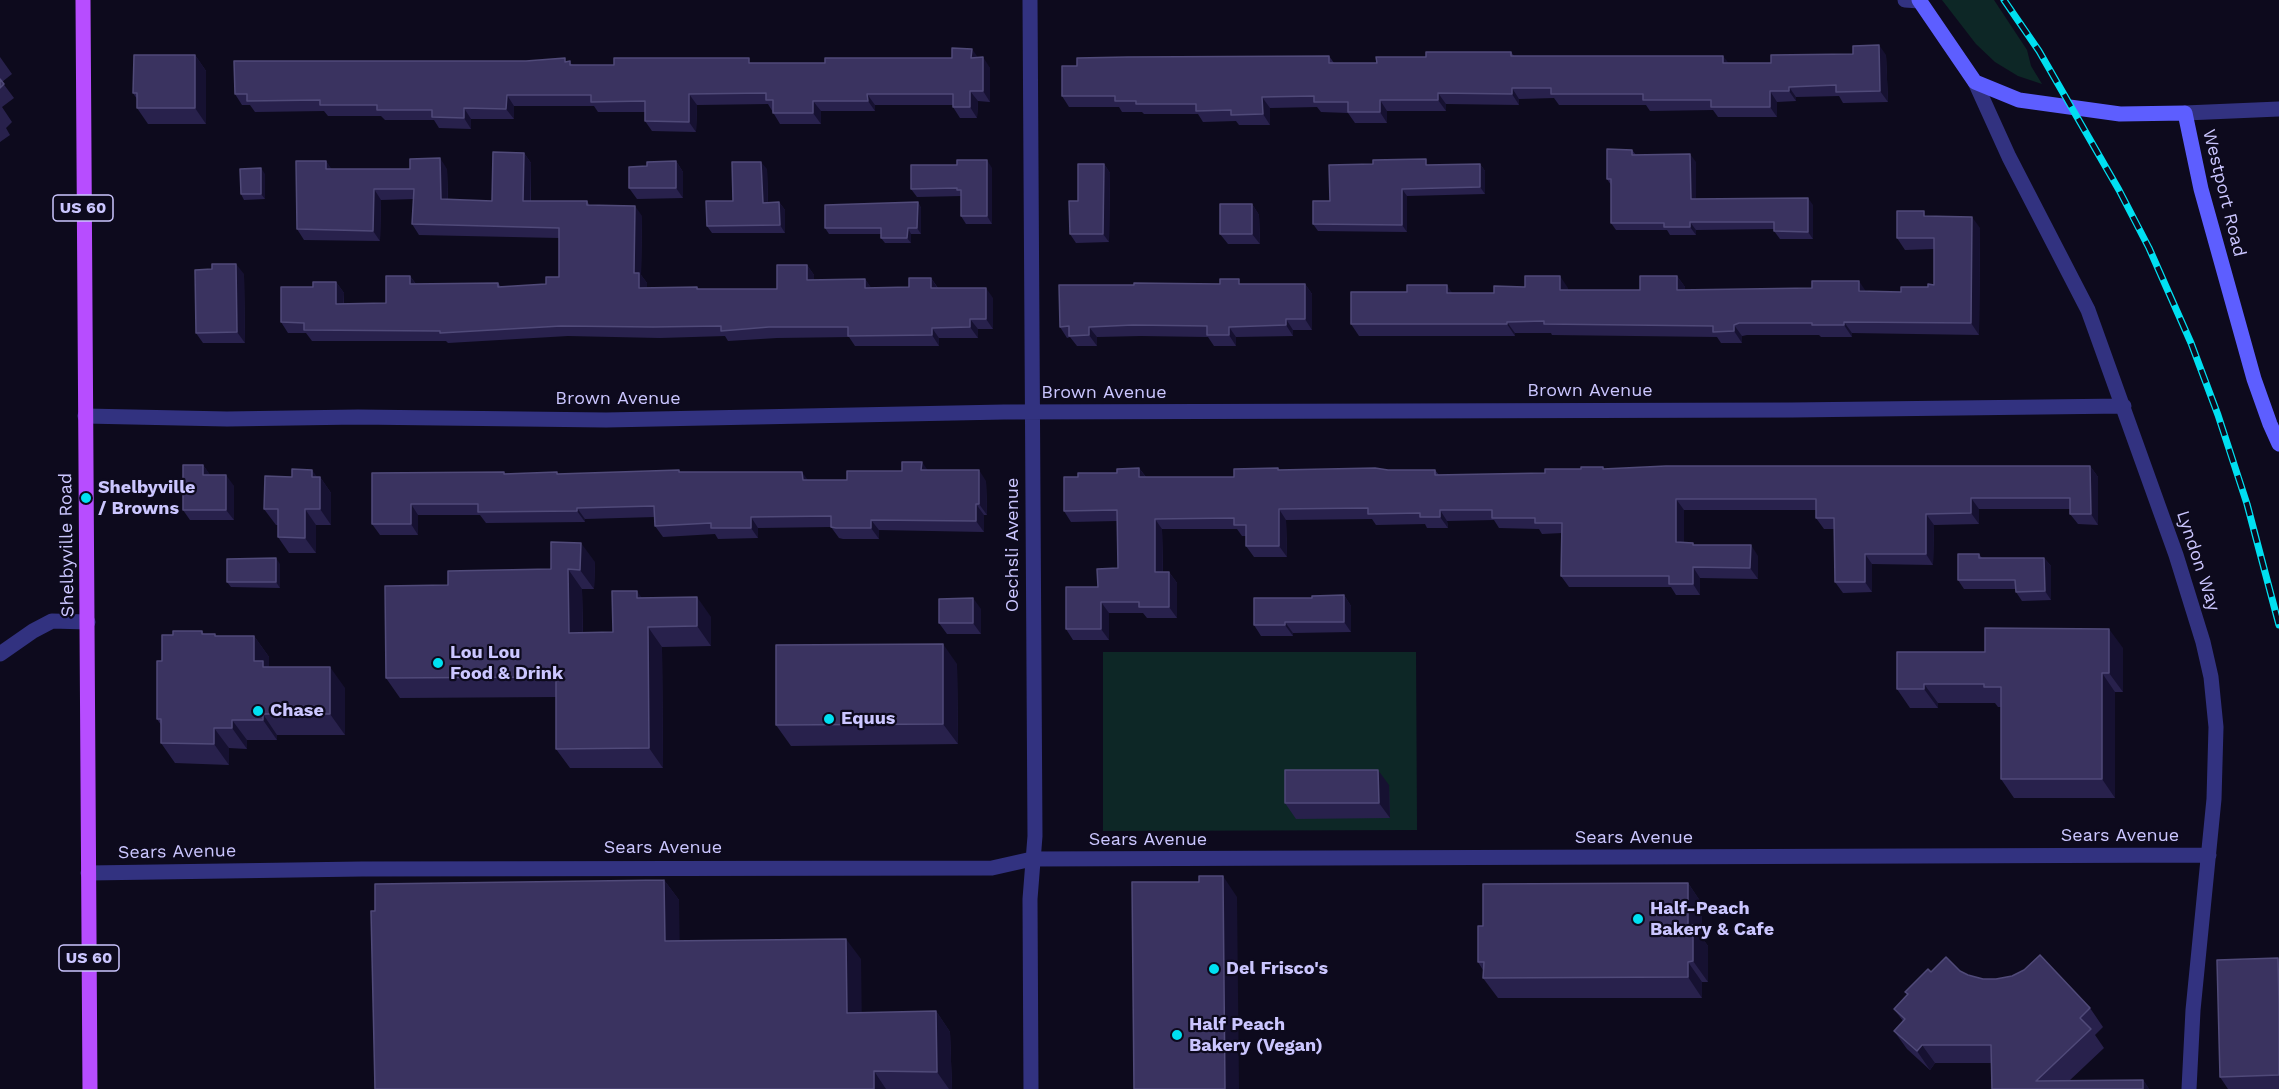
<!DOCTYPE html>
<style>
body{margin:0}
canvas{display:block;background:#0d0a1d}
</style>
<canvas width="2279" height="1089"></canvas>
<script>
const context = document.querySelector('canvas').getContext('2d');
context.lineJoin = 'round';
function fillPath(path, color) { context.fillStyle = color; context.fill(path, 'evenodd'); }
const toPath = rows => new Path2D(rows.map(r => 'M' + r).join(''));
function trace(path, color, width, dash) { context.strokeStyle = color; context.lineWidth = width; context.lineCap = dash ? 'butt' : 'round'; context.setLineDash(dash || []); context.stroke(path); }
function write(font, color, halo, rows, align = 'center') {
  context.font = font + ' "Work Sans",sans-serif'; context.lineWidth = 4.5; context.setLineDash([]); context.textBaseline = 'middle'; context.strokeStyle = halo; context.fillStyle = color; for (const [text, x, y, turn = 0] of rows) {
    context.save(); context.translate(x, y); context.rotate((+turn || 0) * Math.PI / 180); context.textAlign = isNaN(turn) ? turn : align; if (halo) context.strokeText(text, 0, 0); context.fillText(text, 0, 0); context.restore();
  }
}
const green = toPath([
 [1942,0,1994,0,2027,50,2031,66,2042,84,2018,76,1995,62,1976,44],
 [1103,652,1416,652,1417,830,1103,831]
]);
const street = toPath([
 [1030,0,1035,836,1030,899,1031,1089],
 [1905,0,1920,1],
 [1975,82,2009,157,2088,310,2176,555,2203,642,2211,677,2216,727,2214,799,2193,1010,2189,1089],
 [2185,113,2279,109],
 [85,416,227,419,358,417,606,420,1004,412,1792,410,2124,406],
 [0,654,33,631,52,621,88,622],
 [88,873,362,869,992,868,1032,859,2209,855]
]);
const secondary = toPath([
 [1919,0,1975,82,2019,100,2120,114,2185,113,2201,189,2254,379,2270,424,2279,444]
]);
const primary = toPath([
 [83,0,90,1089]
]);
const rail = toPath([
 [2004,0,2039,51,2119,190,2149,248,2191,343,2218,415,2247,504,2279,625]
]);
const wall = toPath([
 [1511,52,1514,56,1728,63,1771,63,1886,55,1888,102,1843,103,1839,96,1796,97,1796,101,1777,102,1777,117,1718,117,1713,110,1650,111,1646,105,1559,105,1554,98,1519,99,1519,105,1446,104,1446,111,1387,111,1387,123,1355,123,1348,113,1321,112,1317,107,1270,108,1270,125,1239,125,1236,121,1203,122,1198,114,1144,114,1142,112,1122,112,1119,107,1069,107,1062,96,1077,66,1329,56,1334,63,1377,63,1426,57],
 [195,55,206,71,206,124,148,124,137,108,137,99,133,93],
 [0,57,12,74,2,82,14,98,2,107,12,122,6,128,10,135,0,142],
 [978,58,990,68,990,102,978,101,977,118,960,118,953,107,953,105,875,105,875,111,821,111,821,124,780,124,768,104,697,105,696,132,652,131,645,121,645,112,598,112,594,106,514,106,514,119,471,119,471,129,439,128,434,120,385,120,381,116,328,116,324,111,255,112,250,105,242,105,235,94,567,61,573,65,614,65,752,63,825,63],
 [1632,150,1636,155,1696,162,1696,199,1813,205,1813,239,1780,239,1774,231,1774,229,1696,230,1696,235,1670,235,1667,230,1616,230,1611,223,1611,185,1607,179],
 [524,153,531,163,531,201,587,201,590,206,642,216,641,275,647,283,647,288,697,287,699,289,777,289,807,265,814,275,814,280,865,279,871,288,909,287,931,278,938,288,993,298,993,329,978,329,978,338,939,338,939,346,855,346,849,337,777,338,728,341,725,336,660,338,568,336,448,343,446,341,312,341,306,333,288,333,281,322,313,287,336,282,344,293,344,304,386,303,410,276,416,284,498,283,501,287,546,284,559,277,559,238,419,235,412,224,414,199,381,200,380,241,304,240,297,229,326,161,331,169,447,169,448,200,492,201],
 [676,161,683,172,683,198,637,199,629,188,647,166],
 [1104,164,1110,173,1109,242,1076,243,1070,234,1078,201],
 [1480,164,1485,171,1485,194,1407,196,1407,232,1318,231,1313,224,1330,201,1430,165],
 [992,168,992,224,966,224,961,216,961,196,917,197,911,189],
 [767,169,768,203,779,202,785,210,785,233,712,233,707,226],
 [265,174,265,199,244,200,241,194],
 [918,202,921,208,921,234,911,234,911,243,885,243,881,238,881,234,829,234,825,228],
 [1252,204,1259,215,1260,244,1228,244,1220,234],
 [1927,216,1980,228,1979,335,1852,333,1852,337,1821,337,1819,335,1747,335,1742,336,1742,343,1721,343,1717,337,1552,335,1551,333,1515,333,1515,336,1359,336,1351,324,1453,293,1494,293,1568,288,1568,290,1640,290,1677,276,1685,287,1685,290,1901,292,1928,287,1934,285,1934,249,1905,250,1897,238],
 [244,274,245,343,203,343,196,333],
 [1242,284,1305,284,1312,294,1312,330,1293,330,1293,336,1236,337,1236,346,1214,346,1208,337,1141,336,1097,337,1097,346,1077,346,1070,337,1067,338,1060,327,1134,285],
 [203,465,210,475,234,486,234,520,190,520,183,510],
 [2090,466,2098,477,2098,525,2078,524,2070,514,2070,509,1979,509,1979,524,1934,525,1933,565,1872,564,1872,592,1843,593,1835,582,1834,529,1824,529,1816,518,1816,510,1684,510,1684,542,1693,543,1694,545,1758,556,1758,579,1700,578,1700,595,1676,595,1671,587,1569,587,1561,576,1562,533,1542,534,1539,529,1499,528,1494,520,1447,521,1448,528,1427,528,1425,524,1376,525,1372,519,1286,520,1287,557,1254,557,1246,546,1246,536,1242,536,1237,529,1162,529,1163,572,1169,572,1177,583,1177,618,1147,618,1143,613,1109,613,1109,640,1073,640,1066,629,1098,587,1118,568,1117,521,1071,522,1064,511,1078,477,1117,473,1139,468,1146,477,1234,477,1278,468,1280,470,1435,470,1439,475,1545,473,1603,467,1604,469],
 [679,470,680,472,808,480,847,480,902,471,928,470,986,481,987,515,984,515,984,532,879,530,879,539,843,539,839,538,831,527,758,528,758,538,718,539,715,534,663,537,655,526,655,517,585,519,585,522,486,523,480,515,418,515,418,535,380,535,372,524,372,473,559,474],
 [317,477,320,477,331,493,331,525,316,525,316,553,289,553,278,537,278,525,276,525,264,509],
 [1979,554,1982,558,2044,558,2051,566,2051,600,2022,601,2016,592,2016,589,1964,589,1958,580],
 [595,562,594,589,582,589,583,633,613,632,642,598,711,617,711,646,662,647,663,768,570,768,556,749,556,697,400,698,386,678,448,585],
 [280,564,280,588,231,587,227,582],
 [1344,595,1351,606,1351,632,1293,633,1293,636,1261,636,1254,625,1312,598],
 [981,609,981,634,947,634,939,623],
 [202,631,204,634,215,634,216,636,254,636,269,657,269,667,345,688,345,735,277,735,277,740,247,740,247,749,229,748,229,765,175,763,161,743,161,725,157,719,162,661],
 [2123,648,2123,692,2115,692,2115,798,2014,798,2001,779,2001,707,1998,707,1995,703,1938,703,1938,708,1910,708,1897,689,1985,652],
 [957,664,958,744,791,746,776,725],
 [1389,785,1390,818,1296,819,1285,803],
 [664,880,679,900,679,941,861,959,861,1013,936,1011,950,1032,952,1089,375,1089],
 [1688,883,1702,904,1702,938,1708,946,1708,982,1702,982,1702,998,1498,998,1483,978,1483,970,1478,962,1483,926],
 [2279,960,2279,1089,2228,1089,2220,1077],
 [1960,971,1968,975,2090,1008,2103,1027,2095,1035,2104,1048,2069,1081,2143,1080,2149,1089,1992,1089,1991,1063,1935,1063,1930,1070,1907,1049,1894,1031,1903,1021,1894,1009,1907,995,1905,992,1931,972]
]);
const shadedWall = toPath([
 [1879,45,1886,55,1888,102,1880,91],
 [972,49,979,59,971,58],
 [195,55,206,71,206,124,195,108],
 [1723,56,1731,66,1723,63],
 [983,57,990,68,990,102,983,91],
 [1789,87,1796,97,1796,101,1789,91],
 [1512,88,1519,99,1519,105,1512,94],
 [970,91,978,101,977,118,970,107],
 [1770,91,1777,102,1777,117,1770,107],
 [1438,93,1446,104,1446,111,1438,100],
 [689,94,697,105,696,132,689,122],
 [867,94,875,105,875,111,868,101],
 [507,95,514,106,514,119,506,109],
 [1262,97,1270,108,1270,125,1263,114],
 [1380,100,1387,111,1387,123,1380,112],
 [813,101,821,111,821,124,813,113],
 [464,108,471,119,471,129,464,118],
 [524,153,531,163,530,212,523,201],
 [1690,154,1696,162,1696,206,1691,199],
 [440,158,447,169,448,210,441,199],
 [987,160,992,168,992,224,987,216],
 [326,161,333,171,326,169],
 [676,161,683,172,683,198,676,188],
 [761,162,767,169,768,210,763,203],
 [1104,164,1110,173,1109,242,1103,234],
 [1480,164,1485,171,1485,194,1480,187],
 [261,168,265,174,265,199,261,194],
 [374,189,381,200,380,241,373,231],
 [1402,189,1407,196,1407,232,1402,225],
 [1808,198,1813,205,1813,239,1808,232],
 [779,202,785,210,785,233,780,225],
 [918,202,921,208,921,234,917,228],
 [1252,204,1259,215,1260,244,1252,234],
 [635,206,642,216,641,275,647,283,647,299,639,288,634,273],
 [1972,217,1980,228,1979,335,1971,323],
 [1690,222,1696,230,1696,235,1690,227],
 [908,228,911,234,911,243,907,238],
 [236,264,244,274,245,343,237,332],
 [807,265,814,275,814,291,807,280],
 [410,276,417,286,410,284],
 [1560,276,1568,288,1568,302,1560,290],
 [1677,276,1685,287,1685,302,1677,290],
 [931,278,938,289,931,288],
 [865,279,872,289,865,288],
 [1859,281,1867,293,1859,291],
 [336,282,344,293,343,314,336,304],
 [1305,284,1312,294,1312,330,1305,319],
 [1447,285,1455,297,1447,293],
 [986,288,993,298,993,329,986,319],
 [970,319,978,329,978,338,970,327],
 [1286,319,1293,330,1293,336,1286,325],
 [1507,322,1515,333,1515,336,1507,324],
 [1844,322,1852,333,1852,337,1844,325],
 [1734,325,1742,336,1742,343,1734,331],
 [1089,327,1097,337,1097,346,1089,335],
 [1229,327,1236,337,1236,346,1229,335],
 [932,328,939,338,939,346,932,335],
 [922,462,929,472,921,470],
 [203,465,211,476,203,475],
 [2090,466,2098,477,2098,525,2091,514],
 [1139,468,1147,479,1139,477],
 [312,470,320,481,320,477,331,493,331,525,320,509,312,477],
 [979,470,986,481,987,515,979,504],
 [802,472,810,483,803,480],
 [226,475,234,486,234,520,226,510],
 [1971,498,1979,509,1979,524,1971,513],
 [1676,499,1684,510,1684,553,1676,542],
 [411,504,418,515,418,535,411,524],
 [976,504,984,515,984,532,976,521],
 [577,508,585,519,585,522,577,511],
 [305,509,316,525,316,553,305,538],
 [1279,509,1286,520,1287,557,1279,546],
 [1440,510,1447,521,1448,528,1440,517],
 [1926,514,1934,525,1933,565,1926,554],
 [751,517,758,528,758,538,751,528],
 [1155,519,1162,529,1163,583,1155,572],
 [871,520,879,530,879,539,871,528],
 [581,543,595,562,594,589,580,570],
 [1751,545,1758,556,1758,579,1750,568],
 [1865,554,1872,564,1872,592,1865,582],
 [276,558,280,564,280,588,276,582],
 [2044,558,2051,566,2051,600,2045,591],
 [1693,567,1700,578,1700,595,1693,584],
 [568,569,582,589,583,652,569,633],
 [1169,572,1177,583,1177,618,1169,607],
 [637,591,651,611,637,598],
 [1344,595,1351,606,1351,632,1344,622],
 [697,597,711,617,711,646,697,626],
 [973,598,981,609,981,634,973,623],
 [1101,602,1109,613,1109,640,1101,629],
 [1285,622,1293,633,1293,636,1285,625],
 [648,627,662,647,663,768,649,748],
 [2109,629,2123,648,2123,692,2109,673],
 [254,636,269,657,269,669,278,681,254,661],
 [943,644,957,664,958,744,943,724],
 [330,667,345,688,345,735,330,714],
 [2102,673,2115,692,2115,798,2102,779],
 [1924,684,1938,703,1938,708,1924,689],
 [263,714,277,735,277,740,263,720],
 [232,720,247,740,247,749,232,728],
 [214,728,229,748,229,765,214,744],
 [1378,770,1389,785,1390,818,1379,803],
 [1223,876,1237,897,1239,1089,1225,1089],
 [664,880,679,900,680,962,665,941],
 [1688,883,1702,904,1702,938,1708,946,1708,982,1693,961,1688,925],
 [846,939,861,959,862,1034,847,1013],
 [2278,958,2279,960,2279,1005],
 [1688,962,1702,982,1702,998,1688,977],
 [936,1011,950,1032,952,1089,949,1089,937,1072],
 [1922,1045,1935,1063,1930,1070,1917,1051],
 [874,1071,886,1089,874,1089],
 [2143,1080,2149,1089,2143,1089]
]);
const building = toPath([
 [1879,45,1880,91,1836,92,1836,85,1789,87,1789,91,1770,91,1770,107,1711,107,1711,100,1643,100,1643,94,1551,94,1551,88,1512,88,1512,94,1438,93,1438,100,1380,100,1380,112,1348,112,1348,102,1314,102,1314,96,1262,97,1263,114,1231,115,1231,110,1196,111,1196,104,1136,104,1136,101,1115,101,1115,96,1062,96,1062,66,1077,66,1077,58,1128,57,1329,56,1329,63,1377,63,1376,57,1426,57,1426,52,1511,52,1511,56,1723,56,1723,63,1771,63,1771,55,1853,54,1853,46,1879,45],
 [952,48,972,49,971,58,983,57,983,91,970,91,970,107,953,107,953,94,867,94,868,101,813,101,813,113,773,113,773,100,766,100,766,93,689,94,689,122,645,121,645,101,591,102,591,95,507,95,506,109,464,108,464,118,432,117,432,110,377,110,377,105,320,105,320,100,247,101,247,94,235,94,234,61,526,61,565,58,565,62,570,61,570,65,614,65,614,58,749,58,749,63,825,63,825,58,952,58,952,48],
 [134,55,195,55,195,108,137,108,137,93,133,93,134,55],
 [0,79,4,84,0,88,0,79],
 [1607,149,1632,150,1632,155,1690,154,1691,199,1808,198,1808,232,1774,231,1774,222,1690,222,1690,227,1664,227,1664,223,1611,223,1611,179,1607,179,1607,149],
 [493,152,524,153,523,201,587,201,587,205,635,206,634,273,639,273,639,288,697,287,697,289,777,289,777,265,807,265,807,280,865,279,865,288,909,287,909,278,931,278,931,288,986,288,986,319,970,319,970,327,932,328,932,335,848,336,848,327,769,327,721,331,721,326,653,327,561,326,440,333,440,331,304,330,304,323,281,322,281,287,313,287,313,282,336,282,336,304,386,303,386,276,410,276,410,284,498,283,498,287,546,284,546,277,559,277,559,228,412,224,414,189,374,189,373,231,297,229,296,161,326,161,326,169,410,169,410,159,440,158,441,199,492,201,493,152],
 [1426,159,1426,165,1480,164,1480,187,1402,189,1402,225,1313,224,1313,201,1330,201,1329,165,1373,164,1373,160,1426,159],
 [957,160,987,160,987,216,961,216,961,190,957,190,957,188,911,189,911,165,957,165,957,160],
 [676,161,676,188,629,188,629,167,647,166,647,162,676,161],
 [732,162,761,162,763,203,779,202,780,225,707,226,706,201,733,201,732,162],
 [1078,164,1104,164,1103,234,1070,234,1069,201,1078,201,1078,164],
 [261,168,261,194,241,194,240,169,261,168],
 [918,202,917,228,908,228,907,238,881,238,881,228,825,228,825,205,918,202],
 [1220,204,1252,204,1252,234,1220,234,1220,204],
 [1897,211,1924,211,1924,216,1972,217,1971,323,1844,322,1844,325,1812,325,1812,323,1739,323,1734,325,1734,331,1713,332,1713,326,1544,324,1544,321,1507,322,1507,324,1351,324,1351,292,1407,292,1407,285,1447,285,1447,293,1494,293,1494,286,1525,287,1525,276,1560,276,1560,290,1640,290,1640,276,1677,276,1677,290,1812,288,1812,281,1859,281,1859,291,1901,292,1901,287,1928,287,1928,284,1934,285,1934,238,1897,238,1897,211],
 [212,264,236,264,237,332,196,333,195,270,212,269,212,264],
 [1220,279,1239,279,1239,284,1305,284,1305,319,1286,319,1286,325,1229,327,1229,335,1207,335,1207,326,1133,325,1089,327,1089,335,1069,336,1069,326,1060,327,1059,285,1134,285,1134,283,1220,284,1220,279],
 [902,462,922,462,921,470,979,470,979,504,976,504,976,521,871,520,871,528,836,528,831,527,831,516,751,517,751,528,711,528,711,523,655,526,654,506,577,508,577,511,478,512,478,504,411,504,411,524,372,524,372,473,504,472,504,474,557,472,557,474,679,470,679,472,802,472,803,480,847,480,847,471,902,471,902,462],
 [183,465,203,465,203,475,226,475,226,510,183,510,183,465],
 [1666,466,2090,466,2091,514,2070,514,2070,498,1971,498,1971,513,1926,514,1926,554,1865,554,1865,582,1835,582,1834,518,1816,518,1816,499,1676,499,1676,542,1693,543,1693,545,1751,545,1750,568,1693,567,1693,584,1669,584,1669,576,1561,576,1562,523,1535,523,1535,518,1492,518,1492,510,1440,510,1440,517,1420,517,1420,513,1368,514,1368,508,1279,509,1279,546,1246,546,1246,525,1234,525,1234,518,1155,519,1155,572,1169,572,1169,607,1139,607,1139,602,1101,602,1101,629,1066,629,1066,587,1098,587,1097,569,1118,568,1117,510,1064,511,1064,477,1078,477,1078,473,1117,473,1117,469,1139,468,1139,477,1234,477,1234,469,1278,468,1278,470,1375,468,1388,470,1435,470,1435,475,1545,473,1545,469,1581,469,1581,467,1603,467,1603,469,1666,466],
 [292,469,312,470,312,477,320,477,320,509,305,509,305,538,278,537,278,509,264,509,265,476,292,477,292,469],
 [551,542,581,543,580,570,568,569,569,633,613,632,612,591,637,591,637,598,697,597,697,626,648,627,649,748,556,749,556,677,386,678,385,586,448,585,448,571,551,569,551,542],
 [1958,554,1979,554,1979,558,2044,558,2045,591,2016,592,2015,580,1958,580,1958,554],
 [276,558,276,582,227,582,227,559,276,558],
 [1344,595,1344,622,1285,622,1285,625,1254,625,1254,598,1312,598,1312,596,1344,595],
 [973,598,973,623,939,623,939,599,973,598],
 [1985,628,2109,629,2109,673,2102,673,2102,779,2001,779,2001,687,1984,687,1984,684,1924,684,1924,689,1897,689,1897,652,1985,652,1985,628],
 [173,631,202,631,202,634,215,634,215,636,254,636,254,661,263,661,263,667,330,667,330,714,263,714,263,720,232,720,232,728,214,728,214,744,161,743,161,719,157,719,157,661,162,661,162,635,173,635,173,631],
 [943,644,943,724,776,725,776,645,943,644],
 [1285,770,1378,770,1379,803,1285,803,1285,770],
 [1199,876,1223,876,1225,1089,1134,1089,1132,882,1199,882,1199,876],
 [664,880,665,941,846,939,847,1013,936,1011,937,1072,874,1071,874,1089,375,1089,371,911,375,911,375,884,664,880],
 [1688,883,1688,925,1693,925,1693,961,1688,962,1688,977,1483,978,1484,962,1478,962,1478,926,1483,926,1483,884,1688,883],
 [2040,955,2090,1008,2080,1018,2091,1029,2036,1081,2143,1080,2143,1089,1992,1089,1991,1045,1922,1045,1917,1051,1894,1031,1905,1019,1894,1009,1908,994,1905,992,1928,969,1931,972,1946,957,1960,971,1968,975,1983,979,1996,979,2012,976,2024,970,2040,955],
 [2278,958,2279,1005,2279,1075,2220,1077,2217,960,2278,958]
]);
const markers = [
 [86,498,6,"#00e0f1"],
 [438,663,6,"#00e0f1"],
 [258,711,6,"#00e0f1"],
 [829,719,6,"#00e0f1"],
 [1638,919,6,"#00e0f1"],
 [1214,969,6,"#00e0f1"],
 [1177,1035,6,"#00e0f1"]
];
const shields = [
 [83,208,60],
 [89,958,60]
];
const shieldNames = [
 ["US 60",83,208],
 ["US 60",89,958]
];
const streetNames = [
 ["Westport Road",2224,193,76],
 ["Brown Avenue",1590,391],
 ["Brown Avenue",1104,393],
 ["Brown Avenue",618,399],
 ["Shelbyville Road",67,545,-91],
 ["Oechsli Avenue",1013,545,-90],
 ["Lyndon Way",2198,561,72],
 ["Sears Avenue",2120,836],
 ["Sears Avenue",1634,838],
 ["Sears Avenue",1148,840],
 ["Sears Avenue",663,848],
 ["Sears Avenue",177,852,-1]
];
const poiNames = [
 ["Shelbyville",98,488],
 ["/ Browns",98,509],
 ["Lou Lou",450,653],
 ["Food & Drink",450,674],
 ["Chase",270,711],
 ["Equus",841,719],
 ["Half-Peach",1650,909],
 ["Bakery & Cafe",1650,930],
 ["Del Frisco's",1226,969],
 ["Half Peach",1189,1025],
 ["Bakery (Vegan)",1189,1046]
];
fillPath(green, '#0d2726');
trace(street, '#323280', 15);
trace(secondary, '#5d5eff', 15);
trace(primary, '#b74dff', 15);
trace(rail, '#00e0f1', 7);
trace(rail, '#0d0a1d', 4.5, [14]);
fillPath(wall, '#28214c');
fillPath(shadedWall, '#161131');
fillPath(building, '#3a3360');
trace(building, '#504a79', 1.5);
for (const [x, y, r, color] of markers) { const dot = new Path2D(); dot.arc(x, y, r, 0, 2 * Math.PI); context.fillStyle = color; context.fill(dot); trace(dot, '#0d0a1d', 2); }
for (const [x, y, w] of shields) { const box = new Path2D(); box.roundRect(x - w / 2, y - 13, w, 26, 4.5); context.fillStyle = '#0d0a1d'; context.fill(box); trace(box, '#cbc6ff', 1.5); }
write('bold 16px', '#cbc6ff', null, shieldNames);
write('18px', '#cbc6ff', '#0d0a1d', streetNames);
write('bold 18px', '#cbc6ff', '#0d0a1d', poiNames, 'left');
</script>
